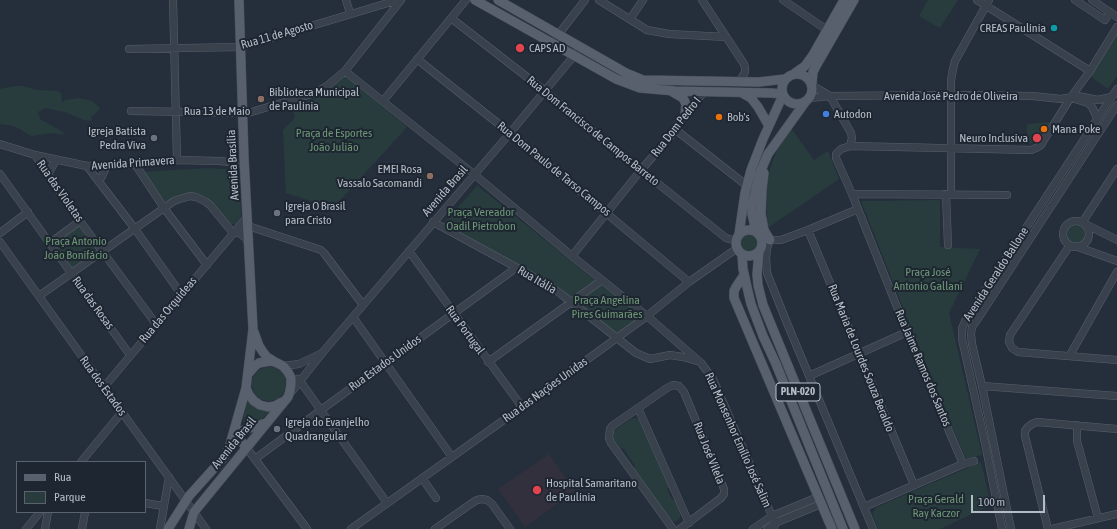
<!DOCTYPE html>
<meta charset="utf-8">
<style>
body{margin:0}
#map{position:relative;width:1117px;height:529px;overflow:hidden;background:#252f3c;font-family:"Asap Condensed",sans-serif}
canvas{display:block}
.legend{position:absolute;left:16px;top:461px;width:130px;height:52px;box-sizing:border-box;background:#1e2631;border:1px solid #5a626d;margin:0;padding:5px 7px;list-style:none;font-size:12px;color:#b4bcc7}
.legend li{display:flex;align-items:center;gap:8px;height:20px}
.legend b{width:20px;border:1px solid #5a626d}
.scale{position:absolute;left:971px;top:495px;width:74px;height:18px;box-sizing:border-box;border:2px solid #b4bcc7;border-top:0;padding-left:5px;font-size:12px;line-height:14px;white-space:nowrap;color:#b4bcc7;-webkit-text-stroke:3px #1e2631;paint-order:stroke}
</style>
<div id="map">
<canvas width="1117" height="529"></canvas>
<ul class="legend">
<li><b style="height:5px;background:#57606c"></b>Rua</li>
<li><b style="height:11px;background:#283c3e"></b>Parque</li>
</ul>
<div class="scale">100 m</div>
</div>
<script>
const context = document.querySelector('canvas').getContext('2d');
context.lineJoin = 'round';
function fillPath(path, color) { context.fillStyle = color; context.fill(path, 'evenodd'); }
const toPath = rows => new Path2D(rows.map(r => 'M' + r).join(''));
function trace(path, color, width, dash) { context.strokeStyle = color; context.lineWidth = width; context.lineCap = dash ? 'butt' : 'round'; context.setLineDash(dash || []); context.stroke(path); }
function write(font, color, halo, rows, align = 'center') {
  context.font = font + ' "Asap Condensed",sans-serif'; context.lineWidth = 4; context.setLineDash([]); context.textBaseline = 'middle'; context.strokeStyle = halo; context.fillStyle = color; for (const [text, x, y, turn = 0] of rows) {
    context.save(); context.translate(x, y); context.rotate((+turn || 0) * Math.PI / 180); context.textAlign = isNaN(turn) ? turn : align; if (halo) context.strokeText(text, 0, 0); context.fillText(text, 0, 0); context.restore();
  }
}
const medical = toPath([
 [549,454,575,491,525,527,498,489]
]);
const green = toPath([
 [928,0,958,0,940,28,919,16],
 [1117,35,1117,76,1108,89,1090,76],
 [345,75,407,127,333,208,286,193,283,130,295,118,292,105,318,98,325,93],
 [14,86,23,86,37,90,58,91,61,93,62,103,65,100,79,98,92,101,100,108,98,111,93,115,91,118,92,121,83,120,65,112,45,108,38,112,40,119,63,132,64,135,51,133,32,136,29,135,20,129,10,125,0,124,0,89],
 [1050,122,1039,139,1030,144,1027,142,1027,124],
 [790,127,814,160,828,151,839,179,769,227,767,225,766,187,770,169,777,150],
 [209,168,226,169,235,173,240,179,241,217,236,224,231,224,194,194,166,203,143,172],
 [478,185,479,187,596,281,572,298,533,274,442,225],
 [940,200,940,247,980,249,949,313,982,455,966,459,910,325,861,201],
 '1067 234a9 9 0 1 1 18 0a9 9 0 1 1-18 0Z',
 [79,225,98,251,72,269,54,244],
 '739 243a10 10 0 1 1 20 0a10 10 0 1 1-20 0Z',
 [602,282,644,315,617,336,574,302],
 '252 384a17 17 0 1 1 34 0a17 17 0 1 1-34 0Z',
 [248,402,256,408,270,411,262,419,244,423,244,414,247,403],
 [636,418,639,420,670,487,667,489,672,500,675,499,680,513,680,518,676,521,673,521,670,519,633,468,635,466,623,448,620,449,613,439,613,434,615,430,631,419],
 [981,462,991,505,940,529,878,529,873,515,873,512,877,507]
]);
const minor = toPath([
 [173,0,177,160],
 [346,0,350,13],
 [599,0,647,30,669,34,726,37],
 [702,0,744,64,745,68,745,72,741,79,737,82],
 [783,0,827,30],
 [977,0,1090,71],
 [1075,0,1105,20,1110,12],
 [1092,0,1117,17],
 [451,18,545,91,601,138,726,238,736,241],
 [630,19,643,0],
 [555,45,555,39,558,35,585,0],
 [129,49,241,47,398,0],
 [417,59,510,133,689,282],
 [345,71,475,175,572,256,647,316,701,363,713,379,717,388,772,516,775,523,774,529],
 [813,86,830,96],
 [830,96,851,133,852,138,850,146],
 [810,98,830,96,951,95,1033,96,1061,99,1078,96,1098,100,1111,97],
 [1075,99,1088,103,1092,107,1097,118],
 [383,101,466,0],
 [131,111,248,113,315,93,327,86,345,71,401,0],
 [676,130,746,185],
 [0,144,35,155,87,166,135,164,177,160,220,161,245,164],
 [35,155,80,221,156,324],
 [135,164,164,208,207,265],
 [87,166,135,229,181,294],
 [0,174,130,355],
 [48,174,56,160],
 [99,182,107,166],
 [852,194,1007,195],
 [946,194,948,245],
 [951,194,951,80,953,69,955,61,989,0],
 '1063 234a13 13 0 1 1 26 0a13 13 0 1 1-26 0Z',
 [433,222,545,283,561,294,636,353,650,359,670,355,683,357,697,361],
 [1082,223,1117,169],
 [1085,224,1117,240],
 [248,226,321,250,324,253,363,305],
 [808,230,914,485],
 [0,233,28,212],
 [233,233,238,233,242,235,246,238,248,243],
 [759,235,770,240,781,240,808,230,858,209],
 [770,240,767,248,766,258,767,273,787,323,873,529],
 [0,242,104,387,206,529],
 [50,243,80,221],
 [1070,245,1010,335,1009,342,1012,348,1018,352,1117,360],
 [1075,246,1117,261],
 [409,251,522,407],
 [572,256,641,170,676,130,676,126,704,92],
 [39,296,174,201,180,199,190,196,196,197,206,202,210,205,233,233],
 [353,317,452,457],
 [1070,355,1117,272],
 [488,362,602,280],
 [283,366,299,364,320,354],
 [809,376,907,332],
 [297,379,300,381,387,503],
 [982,386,1117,396],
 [104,387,247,217],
 [289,395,323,352,510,133,577,52],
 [638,408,689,523],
 [1077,425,1077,441,1098,518],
 [246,447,307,529],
 [255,459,321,410,516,268],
 [81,462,122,412],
 [963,464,907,332,852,194,836,158,836,154,841,149,850,146,1031,150,1036,148,1041,145,1044,140,1071,97,1090,71,1117,27],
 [422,478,436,498],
 [145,503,163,506],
 [864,507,963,464,974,461],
 [26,529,40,512],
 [45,529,48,512],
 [82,529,85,512],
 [160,529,169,477],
 [351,529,522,407,647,316,689,282,736,249],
 [435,529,472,503,477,500,482,499,487,500,492,504,510,529],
 [673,529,611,443,609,438,610,429,612,426,667,388,673,385,679,386,684,392,724,489,724,494,721,498,680,529],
 [753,529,772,516,818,497],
 [767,529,775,523,821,504],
 [1002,529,985,443,962,339,962,329,965,321,1117,89],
 [1011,529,982,386,972,344,971,334,972,327,977,320,1117,105],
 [1048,529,1025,436,1025,431,1028,427,1032,424,1037,422,1117,429],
 [1052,529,1117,514]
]);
const major = toPath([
 [239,0,244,158,253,329,246,388,249,395,254,401,260,405,268,407,275,406,282,402],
 [475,0,616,79,640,88,675,91,771,93,783,94],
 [498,0,626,73,643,80,759,82,785,79],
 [795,73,805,66,813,55,844,0],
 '782 89a15 15 0 1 1 30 0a15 15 0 1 1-30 0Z',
 [812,83,813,72,816,66,854,0],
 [671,91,683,98,686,104,685,115],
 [742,93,751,98,758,107,769,126],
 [764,173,762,189,761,214,764,230,770,240],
 '736 243a13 13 0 1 1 26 0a13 13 0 1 1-26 0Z',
 [756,232,752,214,752,206,759,175,768,154,806,101],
 [739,234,745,193,751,170,763,139,783,95],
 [759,252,757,274,758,285,763,305,855,529],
 [742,255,743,269,747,287,751,304,763,336,776,364,843,529],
 [744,275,736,287,734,291,734,298,832,529],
 [254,332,259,346,263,352,267,357,275,362],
 [246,447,234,433,266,423],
 [168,529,189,496,225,456,229,448,246,388],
 [189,529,194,512,288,397,290,391,291,384,291,378,288,372,283,366,275,362,270,361,259,363,255,366,248,374]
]);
const markers = [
 [1054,28,4,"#0f9aa8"],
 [520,48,5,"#e0444e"],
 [261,99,4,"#8d6e63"],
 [826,114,4,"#3f7fe0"],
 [719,117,4,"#e8710a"],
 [1044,129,4,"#e8710a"],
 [154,138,4,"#6b7280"],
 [1037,138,5,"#e0444e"],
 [430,176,4,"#8d6e63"],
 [277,213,4,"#6b7280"],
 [277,429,4,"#6b7280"],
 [537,490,5,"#e0444e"]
];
const shields = [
 [798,392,44]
];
const shieldNames = [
 ["PLN-020",798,392]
];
const poiNames = [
 ["CREAS Paulínia",1046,28,"right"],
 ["CAPS AD",529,48],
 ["Biblioteca Municipal",269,92],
 ["de Paulínia",269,106],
 ["Autodon",834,114],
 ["Bob's",727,117],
 ["Mana Poke",1052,129],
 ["Igreja Batista",146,131,"right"],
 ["Pedra Viva",146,145,"right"],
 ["Neuro Inclusiva",1028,138,"right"],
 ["EMEI Rosa",422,169,"right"],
 ["Vassalo Sacomandi",422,183,"right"],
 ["Igreja O Brasil",285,206],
 ["para Cristo",285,220],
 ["Igreja do Evanjelho",285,422],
 ["Quadrangular",285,436],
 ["Hospital Samaritano",546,483],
 ["de Paulínia",546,497]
];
const streetNames = [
 ["Rua 11 de Agosto",277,35,-16],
 ["Avenida José Pedro de Oliveira",951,96],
 ["Rua 13 de Maio",217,111],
 ["Rua Dom Pedro I",676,127,-52],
 ["Rua Dom Francisco de Campos Barreto",593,131,39],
 ["Avenida Primavera",133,163,-4],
 ["Avenida Brasília",233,165,-93],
 ["Rua Dom Paulo de Tarso Campos",554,169,39],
 ["Rua das Violetas",60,191,55],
 ["Avenida Brasil",445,191,-49],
 ["Avenida Geraldo Ballone",996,274,-57],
 ["Rua Itália",537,280,30],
 ["Rua das Rosas",93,303,54],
 ["Rua das Orquídeas",168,310,-50],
 ["Rua Portugal",465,330,54],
 ["Rua Maria de Lourdes Souza Beraldo",861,358,68],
 ["Rua Estados Unidos",385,363,-36],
 ["Rua Jaime Ramos dos Santos",923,368,67],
 ["Rua dos Estados",103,386,54],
 ["Rua das Nações Unidas",545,390,-36],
 ["Rua Monsenhor Emílio José Salim",738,440,66],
 ["Avenida Brasil",234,443,-51],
 ["Rua José Vilela",709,453,68]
];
const parkNames = [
 ["Praça de Esportes",334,133],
 ["João Julião",334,147],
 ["Praça Vereador",481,212],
 ["Oadil Pietrobon",481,226],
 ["Praça Antonio",76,241],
 ["João Bonifácio",76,255],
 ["Praça José",928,272],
 ["Antonio Gallani",928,286],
 ["Praça Angelina",607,300],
 ["Pires Guimarães",607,314],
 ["Praça Gerald",936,499],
 ["Ray Kaczor",936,513]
];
fillPath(medical, '#32303d');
fillPath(green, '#283c3e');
trace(minor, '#575f6a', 8);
trace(major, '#424a55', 10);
trace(minor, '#38414c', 7);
trace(major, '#57606c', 9);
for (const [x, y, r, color] of markers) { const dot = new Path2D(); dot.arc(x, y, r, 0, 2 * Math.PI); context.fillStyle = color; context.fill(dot); trace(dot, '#1e2631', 1.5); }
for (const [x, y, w] of shields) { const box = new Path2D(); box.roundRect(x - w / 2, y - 9, w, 18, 3); context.fillStyle = '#1e2631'; context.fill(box); trace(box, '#b4bcc7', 1); }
write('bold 11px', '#b4bcc7', null, shieldNames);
write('12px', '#b4bcc7', '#1e2631', poiNames, 'left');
write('12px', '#b4bcc7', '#1e2631', streetNames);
write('12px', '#6d9776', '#1e2631', parkNames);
</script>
